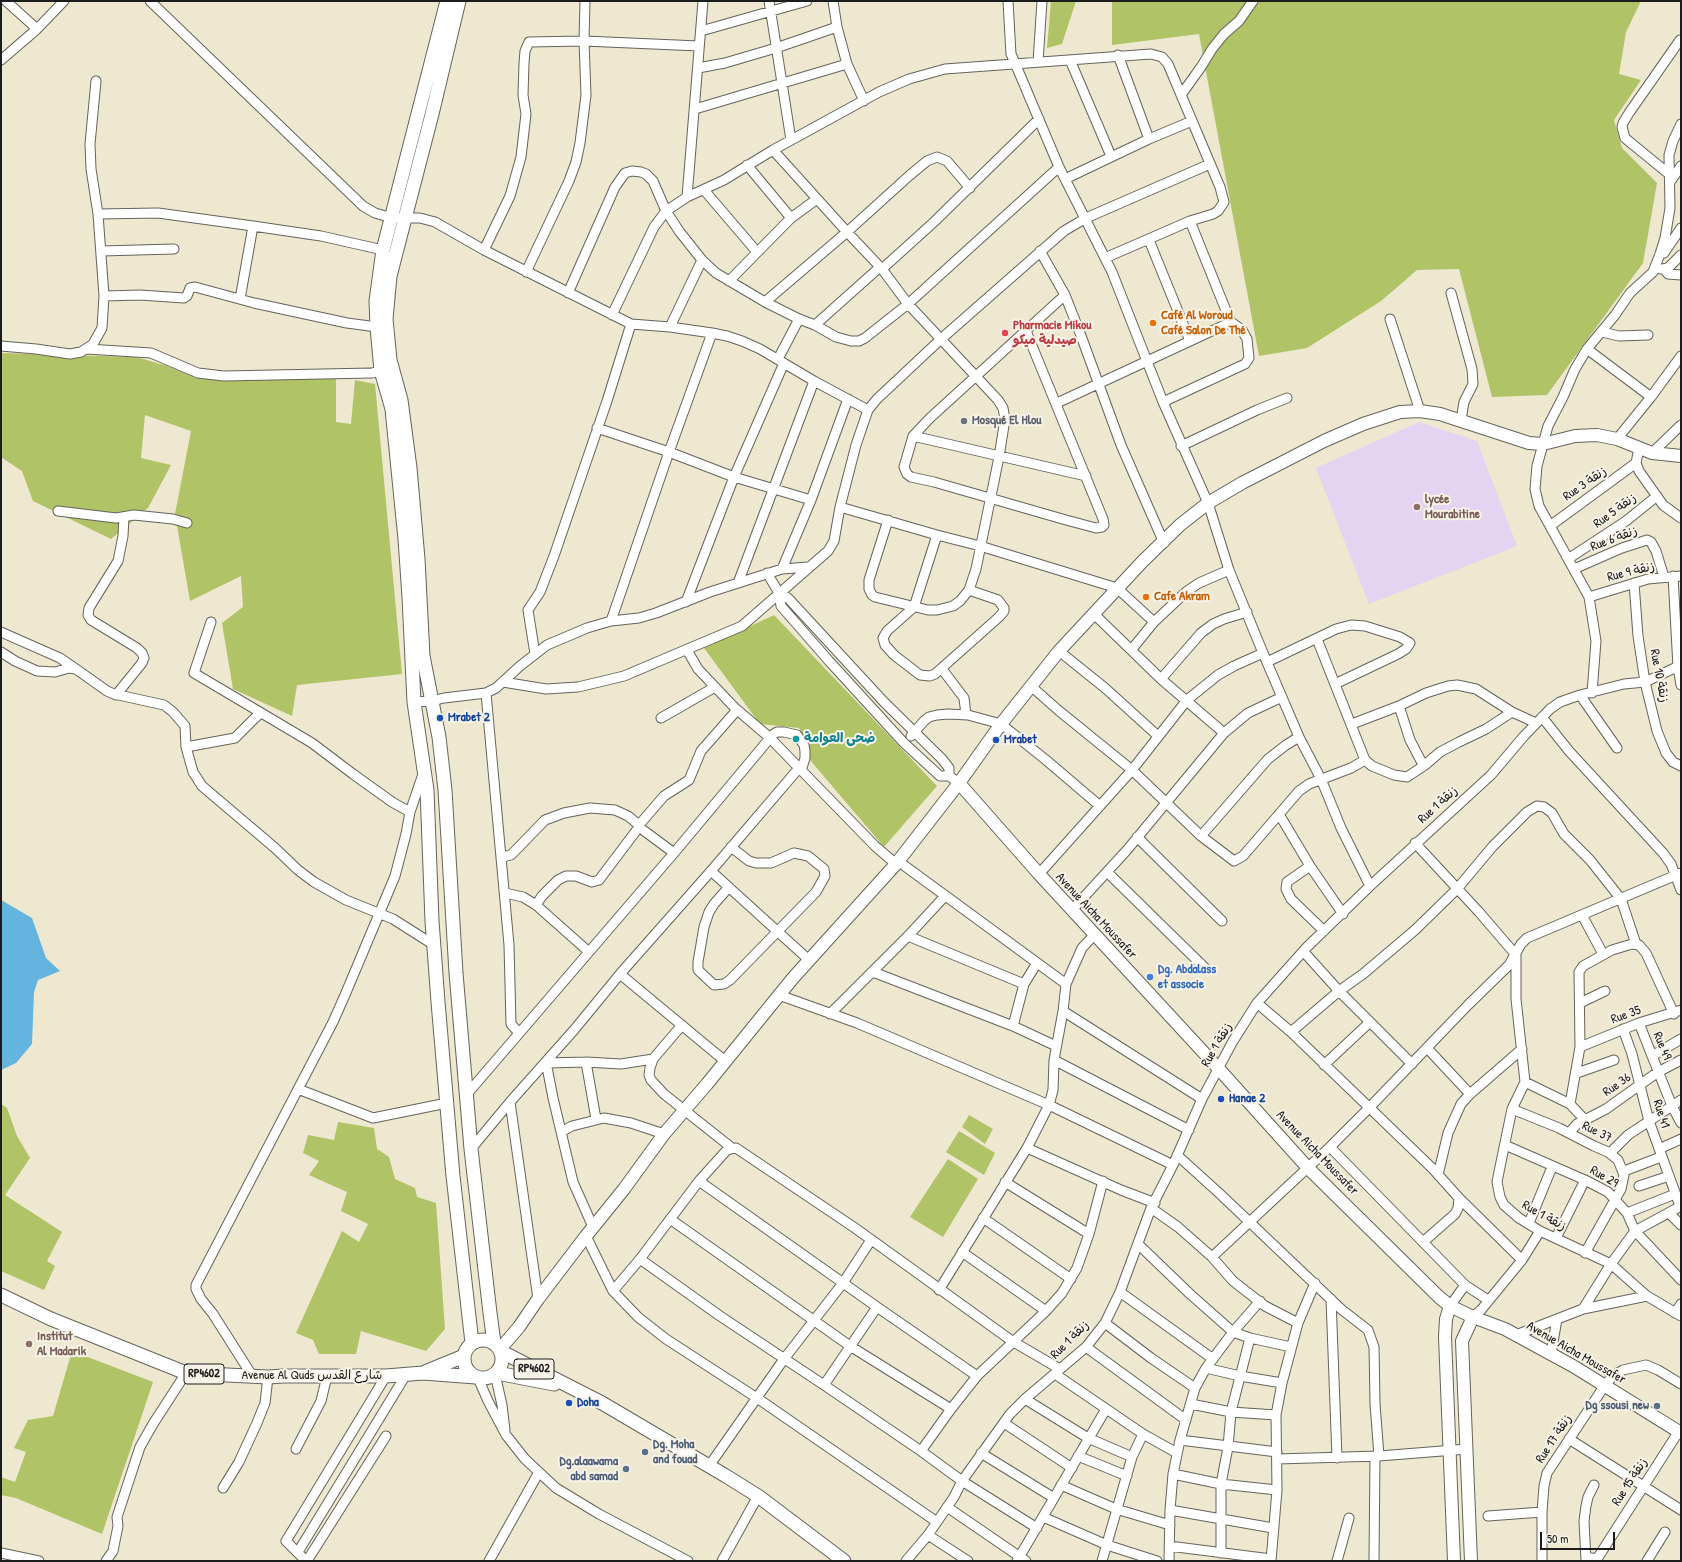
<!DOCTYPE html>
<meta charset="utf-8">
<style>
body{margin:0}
#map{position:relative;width:1682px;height:1562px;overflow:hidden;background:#ede8cf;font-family:"Patrick Hand",sans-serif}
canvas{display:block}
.frame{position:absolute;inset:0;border:2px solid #1c1c1c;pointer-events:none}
.scale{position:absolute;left:1540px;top:1532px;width:75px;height:18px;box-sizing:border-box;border:2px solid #1c1c1c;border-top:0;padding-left:5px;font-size:12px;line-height:14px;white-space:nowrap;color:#1c1c1c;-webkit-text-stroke:3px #f7f3e8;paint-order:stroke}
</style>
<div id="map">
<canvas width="1682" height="1562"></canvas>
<div class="frame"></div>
<div class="scale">50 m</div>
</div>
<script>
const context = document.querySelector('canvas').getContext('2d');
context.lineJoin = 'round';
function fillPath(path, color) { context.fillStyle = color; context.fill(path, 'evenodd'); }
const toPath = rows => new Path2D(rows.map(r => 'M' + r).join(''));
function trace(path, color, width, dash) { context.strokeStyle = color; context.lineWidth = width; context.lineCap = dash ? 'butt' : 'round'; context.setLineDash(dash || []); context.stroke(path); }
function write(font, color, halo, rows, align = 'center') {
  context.font = font + ' "Patrick Hand","Playpen Sans Arabic",sans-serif'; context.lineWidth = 4; context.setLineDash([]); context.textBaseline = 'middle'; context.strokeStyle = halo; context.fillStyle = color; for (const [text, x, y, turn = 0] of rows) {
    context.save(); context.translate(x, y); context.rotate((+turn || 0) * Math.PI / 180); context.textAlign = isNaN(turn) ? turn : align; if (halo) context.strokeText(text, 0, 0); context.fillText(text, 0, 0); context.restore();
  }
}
const built = toPath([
 [1419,422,1477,441,1517,546,1369,604,1316,468]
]);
const green = toPath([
 [1051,1,1076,1,1062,44,1047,48],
 [1112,1,1641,1,1626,32,1619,74,1641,80,1614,120,1622,148,1657,183,1643,263,1547,395,1492,397,1459,269,1417,270,1381,301,1307,348,1259,356,1199,34,1112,45],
 [1,353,136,357,167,366,196,378,336,379,336,422,351,424,355,380,375,384,402,674,297,685,292,716,233,689,222,623,243,607,241,576,190,601,175,514,191,431,145,415,141,458,171,465,148,508,111,539,33,501,22,471,1,457],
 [774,615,937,786,884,847,810,760,809,748,799,728,760,724,704,648],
 [1,1104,7,1108,17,1136,30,1158,5,1195,62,1232,47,1261,55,1266,44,1290,1,1271],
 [969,1115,993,1129,985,1144,962,1127],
 [338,1122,374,1128,377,1149,389,1157,395,1179,415,1188,417,1197,436,1203,445,1329,426,1351,361,1331,356,1354,319,1354,313,1340,296,1333,342,1231,359,1242,368,1224,341,1211,347,1192,309,1175,319,1161,303,1153,308,1135,334,1140],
 [959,1131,995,1153,984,1175,946,1152],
 [948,1159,978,1179,943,1237,910,1217],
 [72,1351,153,1382,102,1534,16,1498,1,1495,1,1477,15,1482,26,1452,14,1448,28,1420,53,1416]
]);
const water = toPath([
 [1,900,32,918,46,958,60,971,38,980,34,992,32,1044,16,1063,1,1070]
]);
const street = toPath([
 [6,1,37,29],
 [150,1,363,206,375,213,392,218,420,218,435,222,484,250,631,324,670,327,712,333,727,336,742,341,760,349,814,381,868,410],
 [769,1,791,140],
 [833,1,837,27,847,64,864,101],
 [1008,1,1010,37,1011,54,1015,63,1059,167,1112,272,1163,402,1208,503,1229,570,1263,653,1299,737,1321,779,1341,828,1370,886],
 [701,31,807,1],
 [1118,55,1149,139],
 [1,60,37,29,64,1],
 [1070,60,1111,156],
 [1038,62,1042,1],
 [698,68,725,63,776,48,837,27],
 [96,81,90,144,91,169,98,214,104,296,140,295,184,298,187,296,190,288,195,287,254,303,347,323,377,327],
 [1181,95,1201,67,1212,49,1224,34,1239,21,1253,1],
 [695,109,847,64],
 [773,150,847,232,882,269,908,304,998,400,1003,408,1005,419,999,457,976,569,969,590,960,601,953,606,937,610,928,610,875,597,872,595,869,589,869,580,888,520],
 [747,165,791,218],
 [1669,174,1631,143,1625,138,1622,127,1623,123,1629,113,1680,40],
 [1065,179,1149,139,1192,121],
 [1670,182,1681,166],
 [704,190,757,252],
 [687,197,703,1],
 [98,214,158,213,253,226],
 [1149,240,1190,341],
 [484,250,510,196,521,157,526,114,523,95,524,63,525,51,529,42,584,41,699,46],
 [101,251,174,249],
 [1040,251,1065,295,1080,333,1121,445,1164,543],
 [1664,253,1681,228],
 [1655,268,1662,269,1668,268,1681,255],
 [882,269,934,222,1039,119],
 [1664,269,1668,274,1681,275],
 [526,272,569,181,576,162,580,143,586,95,584,41,585,1],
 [729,281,791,218,817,199],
 [568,293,615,187,625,173,632,171,641,172,646,174,653,181,666,211,679,231,702,260,716,273,765,302,799,319,815,325,836,337,851,341,859,341,865,338,908,304,1059,167],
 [1451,293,1472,369,1473,384,1464,402,1461,420],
 [240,299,253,226,321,236,383,250],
 [765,302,847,232,910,175,927,161,937,157,947,161,970,188],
 [612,315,654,227,666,211,687,197,724,180,773,150,879,92,909,79,945,69,1151,54,1162,57,1168,64,1220,187,1224,202,1218,211,1213,214,1190,221,1105,258],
 [1390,319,1420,411],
 [815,325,880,267],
 [670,327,702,260],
 [1026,331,1103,519,1104,525,1102,527,1096,528,1066,520,934,482,911,477,907,474,904,467,913,436,930,418,1065,295],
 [1602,332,1619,336,1648,335],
 [1,346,36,349,70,354,81,352,93,344,102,328,104,296],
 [87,349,151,353,198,373,224,376,372,373,381,371],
 [1587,349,1651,397],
 [778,359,799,319],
 [1163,402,1245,364,1249,358,1247,339,1242,330,1231,322,1229,318,1190,221],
 [1057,403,1231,322],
 [597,428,669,452,734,477,811,500],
 [913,436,1086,476],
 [1617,439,1651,397,1681,356],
 [1181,446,1257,410,1287,398],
 [1639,448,1636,463,1639,471,1663,505,1681,518],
 [1652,453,1681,425],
 [840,507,937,535,980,546,1117,588,1154,622],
 [58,511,116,518,134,515,173,519,187,523],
 [1550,526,1636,463],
 [937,535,914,607,887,631,883,638,885,645,894,655,920,675,930,676,935,674,999,617,1004,611,1004,608,998,600,969,590],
 [1568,559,1626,521,1657,496],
 [782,569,811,500,848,399],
 [1574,569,1622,548,1647,540,1651,542,1656,551,1664,577],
 [767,573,779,593,781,606,829,661,904,743,940,776,949,776,959,783],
 [1673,576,1678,667,1681,685],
 [738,583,814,381],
 [1634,583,1638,636,1645,682,1657,731,1666,753,1673,762,1681,766],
 [779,593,788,598,884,702,942,759,949,768,949,776],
 [1589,597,1648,579,1681,576],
 [686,602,734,477,784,363],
 [1094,614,1161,679,1224,733],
 [611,621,669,452,712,333],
 [211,622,194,673,312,743,353,774,392,802,410,812],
 [1,632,60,658,76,669],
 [1317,639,1365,760,1372,766,1394,775,1407,777,1425,765],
 [1132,649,1154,622,1187,591,1199,583,1229,570],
 [687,650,698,669,735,708,769,737,875,846,896,864],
 [1059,651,1105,688,1158,736],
 [1,652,15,661,37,671,55,672,69,668,76,669,107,691,114,694,164,705,173,712,185,726,186,747,193,772,202,786,275,848,298,870,314,882,346,900,393,919,434,945],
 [535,654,528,610,540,592,554,556,607,401,631,324],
 [1267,662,1336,629,1351,625,1365,626,1400,637,1410,643,1406,649,1398,654,1335,684],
 [942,669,964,698,966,715],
 [1161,679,1201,633,1213,624,1224,619,1247,612],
 [503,682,546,689,578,687,624,676,742,626,828,551,834,541,840,507,856,445,868,410,877,399,941,339,1064,231,1086,218,1210,164],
 [1031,686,1058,710,1132,770,1201,836,1234,861,1243,856,1299,791,1309,784,1351,768,1365,760],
 [486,693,509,945,511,1024,519,1033],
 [1592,693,1596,641,1589,597,1539,506,1535,489,1537,466,1548,426,1563,397,1575,369,1587,349,1615,315,1630,293,1653,272,1660,254,1665,238,1670,208,1669,155,1673,141,1681,124],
 [116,695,142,663,144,658,142,653,137,648,91,620,88,615,89,608,118,561,123,536,124,517],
 [1580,695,1617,748],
 [414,702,432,701,444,698,486,693,496,688,520,666,547,645,587,628,611,621,639,618,656,613,710,592,782,569,808,567],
 [1399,706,1410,740,1421,761,1425,765,1440,752,1459,742,1486,729,1512,712],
 [1542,717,1569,751,1663,853,1671,864,1681,890],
 [661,718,715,687],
 [1352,724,1399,706,1426,693,1448,686,1457,685,1476,689,1512,712,1536,723],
 [911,736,924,721,929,717,937,715,948,714,968,715,1001,724,1046,760,1100,806],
 [769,737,777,732,784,732,797,735,804,745,805,751,805,758,801,771],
 [186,747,235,738,260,713],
 [1279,814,1310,866,1343,914],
 [639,825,664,796,689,780,701,751,737,710],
 [1201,836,1268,759,1286,745,1299,737],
 [1137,837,1222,921],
 [1415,843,1479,912,1516,955,1516,999,1525,1082],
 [502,857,511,855,545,820,564,813,590,808,615,810,628,816,639,825,639,827],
 [898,861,1066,984],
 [1310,866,1287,882,1286,889,1291,899,1324,931],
 [711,871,809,960],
 [1107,872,1205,968],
 [1039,874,1132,770,1187,700,1218,675,1234,666,1263,653],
 [729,887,714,904,709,912,704,927,698,962,698,970,714,985,724,984,730,980,816,892,825,876,824,869,808,856,794,853,771,863,756,863,749,861,731,847],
 [505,893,523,897,536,905],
 [1072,910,1127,850,1224,733,1248,713,1282,697],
 [1582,915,1603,954],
 [908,936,1024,984],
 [1303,951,1339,991,1412,1064],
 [589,952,536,905,542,896,558,880,566,876,576,876,592,882,599,880,639,827,674,853],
 [873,972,1013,1026,1056,1046],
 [620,974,725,1061],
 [779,995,857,1023,1049,1105,1173,1165],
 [1257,1003,1291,1032,1433,1169,1459,1198,1522,1260],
 [1580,1003,1605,991],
 [1063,1011,1202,1099],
 [830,1014,908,936,945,896],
 [1639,1023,1672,1106,1681,1123],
 [682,1025,653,1059,650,1068,649,1075,651,1080,664,1094,732,1148],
 [1013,1026,1024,984,1037,963],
 [1623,1029,1632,1054,1649,1121,1680,1206],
 [1291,1032,1339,991,1363,974,1415,930,1457,889,1493,846,1527,812,1537,806,1544,807,1552,813,1564,834,1590,860,1621,899,1636,944],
 [1580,1047,1639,1023,1681,1010],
 [1427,1048,1470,1094],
 [1652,1056,1681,1039],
 [1054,1060,1189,1130],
 [546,1062,553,1098,573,1182,593,1227],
 [586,1062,596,1119],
 [547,1063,586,1062,621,1064,653,1059],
 [1324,1065,1370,1022],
 [1577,1073,1614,1060],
 [1525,1082,1512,1109,1501,1162,1497,1182,1500,1197,1504,1205,1519,1218,1540,1231,1611,1264,1647,1296,1681,1316],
 [1525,1082,1570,1104,1585,1120],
 [298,1089,373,1118,447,1103],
 [467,1094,674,853,770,738],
 [510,1102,538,1299],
 [1570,1104,1580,1047,1579,972,1583,966,1612,950,1632,944,1639,945,1646,953,1674,1014],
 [1512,1109,1559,1128,1594,1146,1608,1152,1618,1160,1624,1175,1621,1189,1585,1253],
 [561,1132,572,1126,604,1118,631,1123,664,1134],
 [1569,1133,1577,1124,1606,1109,1658,1072,1681,1060],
 [1505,1145,1585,1180,1608,1192,1627,1213,1635,1231,1681,1280],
 [1330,1147,1465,1285,1488,1300],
 [1027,1148,1121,1190,1155,1203],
 [471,1149,510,1102,574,1030,620,974,711,871,799,768],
 [1659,1149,1681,1139],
 [1610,1153,1628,1135,1681,1100],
 [1177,1155,1219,1193,1341,1309,1368,1330,1374,1347,1375,1404,1379,1456],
 [1624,1171,1661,1157],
 [1438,1175,1448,1133,1461,1104,1470,1094,1522,1049],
 [699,1181,877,1307,977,1376],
 [1005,1182,1089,1234],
 [1639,1186,1669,1176],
 [1151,1208,1178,1227,1212,1257,1233,1281,1265,1306,1298,1323],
 [1627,1213,1675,1194],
 [1669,1213,1681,1225],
 [983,1218,1071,1279],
 [670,1219,850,1346,951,1409],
 [1529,1223,1552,1167],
 [586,1236,613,1291,638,1317,666,1339,757,1398,937,1522],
 [1556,1238,1585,1180],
 [1423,1242,1455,1214,1458,1208,1459,1198],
 [1138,1244,1190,1294,1233,1332,1250,1338,1291,1347],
 [962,1252,1046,1311],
 [1212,1257,1330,1147,1369,1108,1468,1005,1509,965,1521,944,1527,938,1681,873],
 [640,1259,720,1316,824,1385,921,1451,962,1481,1037,1528],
 [939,1290,1027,1148,1049,1105,1053,1090,1054,1060,1063,1011,1066,984,1082,948,1095,934],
 [613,1291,640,1259,699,1181,726,1151,730,1149,736,1148,855,1228,1012,1341,1060,1369],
 [1120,1292,1213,1359],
 [1331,1299,1337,1458],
 [1450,1306,1465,1285],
 [1583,1309,1611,1264,1635,1231,1681,1206],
 [1675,1313,1681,1304],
 [1473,1317,1481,1310,1522,1260,1540,1231],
 [1105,1323,1151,1358,1195,1388],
 [1516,1335,1583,1309,1647,1296],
 [1086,1347,1186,1420],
 [1551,1354,1557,1319],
 [1206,1368,1240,1376,1282,1383],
 [495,1374,502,1405,505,1430],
 [1055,1374,1143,1434,1177,1453],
 [253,1377,213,1314,201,1299,196,1289,196,1285,333,1022,345,995,395,876,406,834,410,812,423,774],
 [478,1378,488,1401,506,1435,525,1459,556,1488,599,1514,688,1561],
 [824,1385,877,1307],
 [1025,1399,1088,1438,1132,1457],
 [1191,1404,1231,1412,1276,1415],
 [1004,1423,1072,1468],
 [1569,1439,1681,1510],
 [1180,1440,1277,1452],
 [296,1449,321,1401,327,1376],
 [921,1451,951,1409,977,1376,1046,1311,1062,1293,1077,1268,1089,1234,1103,1181],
 [981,1453,1054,1498],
 [1078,1456,1127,1476],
 [1277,1459,1379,1456,1467,1449],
 [709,1466,784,1359,843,1283,871,1240],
 [1173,1474,1221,1484,1277,1490],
 [1061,1485,1116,1509,1170,1525],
 [223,1488,239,1462,257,1423,265,1403,268,1377],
 [947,1507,1026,1561],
 [1170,1510,1273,1528],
 [1488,1516,1542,1512],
 [1043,1517,1107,1545,1157,1561],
 [928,1535,968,1561],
 [1169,1546,1271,1559],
 [298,1552,407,1373],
 [1,1553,39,1561],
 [1221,1553,1221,1484,1228,1447,1231,1412,1250,1338],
 [1586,1557,1597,1559,1679,1431],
 [106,1561,113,1551,118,1526,117,1517,140,1447,153,1424,186,1373],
 [306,1561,286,1541,386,1376],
 [307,1561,386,1436],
 [489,1561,539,1472],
 [722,1561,758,1496],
 [906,1561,928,1535,954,1497,962,1481,1010,1414,1025,1399,1086,1347,1105,1323,1120,1292,1151,1208,1173,1165,1202,1099,1233,1041,1257,1003,1307,947,1370,886,1491,775,1524,736,1550,709,1560,702,1580,695,1624,684,1645,682,1681,665],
 [1017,1561,1106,1409],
 [1102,1561,1132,1457,1143,1434],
 [1169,1561,1170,1510,1173,1474,1180,1440,1195,1388,1206,1368,1233,1332,1260,1301],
 [1271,1561,1277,1490,1276,1415,1282,1383,1298,1323,1315,1283],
 [1337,1561,1349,1518],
 [1374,1561,1375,1456],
 [1542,1561,1542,1512,1544,1486,1547,1473,1605,1385,1613,1376,1623,1370,1646,1365,1658,1370,1681,1384],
 [1586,1561,1584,1521,1586,1506,1588,1497,1594,1485],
 [1647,1561,1665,1532]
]);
const secondary = toPath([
 [959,783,1039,874,1218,1068,1308,1168,1439,1297,1450,1306,1473,1317,1505,1329,1573,1366,1681,1433],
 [1450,1306,1446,1319,1445,1337,1454,1561],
 [500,1349,519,1327,538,1299,586,1236,624,1189,664,1134,707,1084,793,978,896,864,959,783,1001,724,1059,651,1142,562,1180,525,1208,503,1242,483,1324,441,1363,424,1400,412,1420,411,1440,414,1529,443,1543,444,1575,436,1597,435,1617,439,1652,453,1681,456],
 [1471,1561,1462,1341,1473,1317]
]);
const primary = toPath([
 [447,1,383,250,376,301,377,327,381,371,392,409,405,539,409,597,414,702,427,790,432,921,438,1002,453,1176,472,1343],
 [459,1,432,114,390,276,386,319,390,360,401,400,410,468,418,559,423,656,439,737,445,790,456,973,471,1149,490,1313,494,1343],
 [1,1295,51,1319,186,1373,268,1377,284,1376,386,1376,423,1373,476,1377],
 '464 1359a19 19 0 1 1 38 0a19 19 0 1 1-38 0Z',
 [502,1352,602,1403,726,1476,758,1496,844,1561],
 [425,1372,464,1356],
 [497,1373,554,1384]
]);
const markers = [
 [1153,323,4,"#e8710a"],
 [1005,333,4,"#e0444e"],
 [964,421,4,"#6b7280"],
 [1417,507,4,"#8d6e63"],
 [1146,597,4,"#e8710a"],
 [440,718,4,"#1a4fb4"],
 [796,739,4,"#0f9aa8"],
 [996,740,4,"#1a4fb4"],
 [1150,977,4,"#3f7fe0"],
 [1221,1099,4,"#1a4fb4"],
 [29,1344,4,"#8d6e63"],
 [569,1403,4,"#1a4fb4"],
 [1657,1406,4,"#5c6f8a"],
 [645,1452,4,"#5c6f8a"],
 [626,1469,4,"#5c6f8a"]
];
const shields = [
 [534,1369,40],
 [204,1374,40]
];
const shieldNames = [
 ["RP4602",534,1369],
 ["RP4602",204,1374]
];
const foodNames = [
 ["Café Al Woroud",1161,316],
 ["Café Salon De Thé",1161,331],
 ["Cafe Akram",1154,597]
];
const healthNames = [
 ["Pharmacie Mikou",1013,326],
 ["صيدلية ميكو",1013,341]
];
const worshipNames = [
 ["Mosqué El Hlou",972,421]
];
const streetNames = [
 ["Rue 3 زنقة",1585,484,-35],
 ["Rue 5 زنقة",1615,511,-36],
 ["Rue 6 زنقة",1614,539,-21],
 ["Rue 9 زنقة",1631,572,-14],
 ["Rue 10 زنقة",1659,676,79],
 ["Rue 1 زنقة",1438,805,-42],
 ["Avenue Aicha Moussafer",1096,916,47],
 ["Rue 35",1626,1015,-20],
 ["Rue 1 زنقة",1217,1045,-60],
 ["Rue 49",1662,1046,68],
 ["Rue 36",1617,1085,-35],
 ["Rue 41",1661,1114,72],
 ["Rue 37",1597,1132,26],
 ["Avenue Aicha Moussafer",1317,1153,46],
 ["Rue 29",1604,1177,30],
 ["Rue 1 زنقة",1544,1216,29],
 ["Rue 1 زنقة",1070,1340,-45],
 ["Avenue Aicha Moussafer",1576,1353,30],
 ["Avenue Al Quds شارع القدس",312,1376],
 ["Rue 17 زنقة",1554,1439,-57],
 ["Rue 15 زنقة",1630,1482,-57]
];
const educationNames = [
 ["lycée",1425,500],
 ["Mourabitine",1425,515],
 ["Institut",37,1337],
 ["Al Madarik",37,1352]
];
const transitNames = [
 ["Mrabet 2",448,718],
 ["Mrabet",1004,740],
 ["Hanae 2",1229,1099],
 ["Doha",577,1403]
];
const cultureNames = [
 ["ضحى العوامة",804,739]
];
const shopNames = [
 ["Dg. Abdalass",1158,970],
 ["et associe",1158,985]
];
const serviceNames = [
 ["Dg ssousi new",1649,1406],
 ["Dg. Moha",653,1445,"left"],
 ["and fouad",653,1460,"left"],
 ["Dg.alaawama",618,1462],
 ["abd samad",618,1477]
];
fillPath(built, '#e4d3f1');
fillPath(green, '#b0c366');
fillPath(water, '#63b5df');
trace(street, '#65635b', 11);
trace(secondary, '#65635b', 14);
trace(primary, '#65635b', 15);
trace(street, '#fff', 9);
trace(secondary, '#fff', 12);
trace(primary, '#fff', 13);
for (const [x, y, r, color] of markers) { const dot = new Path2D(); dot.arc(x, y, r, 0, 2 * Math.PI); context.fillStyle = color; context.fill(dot); trace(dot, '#f7f3e8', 1.5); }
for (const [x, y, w] of shields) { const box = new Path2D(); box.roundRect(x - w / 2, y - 10, w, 20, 3); context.fillStyle = '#f7f3e8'; context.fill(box); trace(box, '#1c1c1c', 1); }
write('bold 12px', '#1c1c1c', null, shieldNames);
write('bold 13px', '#c56008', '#f7f3e8', foodNames, 'left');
write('bold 13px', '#be3a42', '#f7f3e8', healthNames, 'left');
write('bold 13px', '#5b616d', '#f7f3e8', worshipNames, 'left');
write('13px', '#1c1c1c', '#f7f3e8', streetNames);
write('bold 13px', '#785e54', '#f7f3e8', educationNames, 'left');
write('bold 13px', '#164399', '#f7f3e8', transitNames, 'left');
write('bold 13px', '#0d838f', '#f7f3e8', cultureNames, 'left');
write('bold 13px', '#366cbe', '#f7f3e8', shopNames, 'left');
write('bold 13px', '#4e5e75', '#f7f3e8', serviceNames, 'right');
</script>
